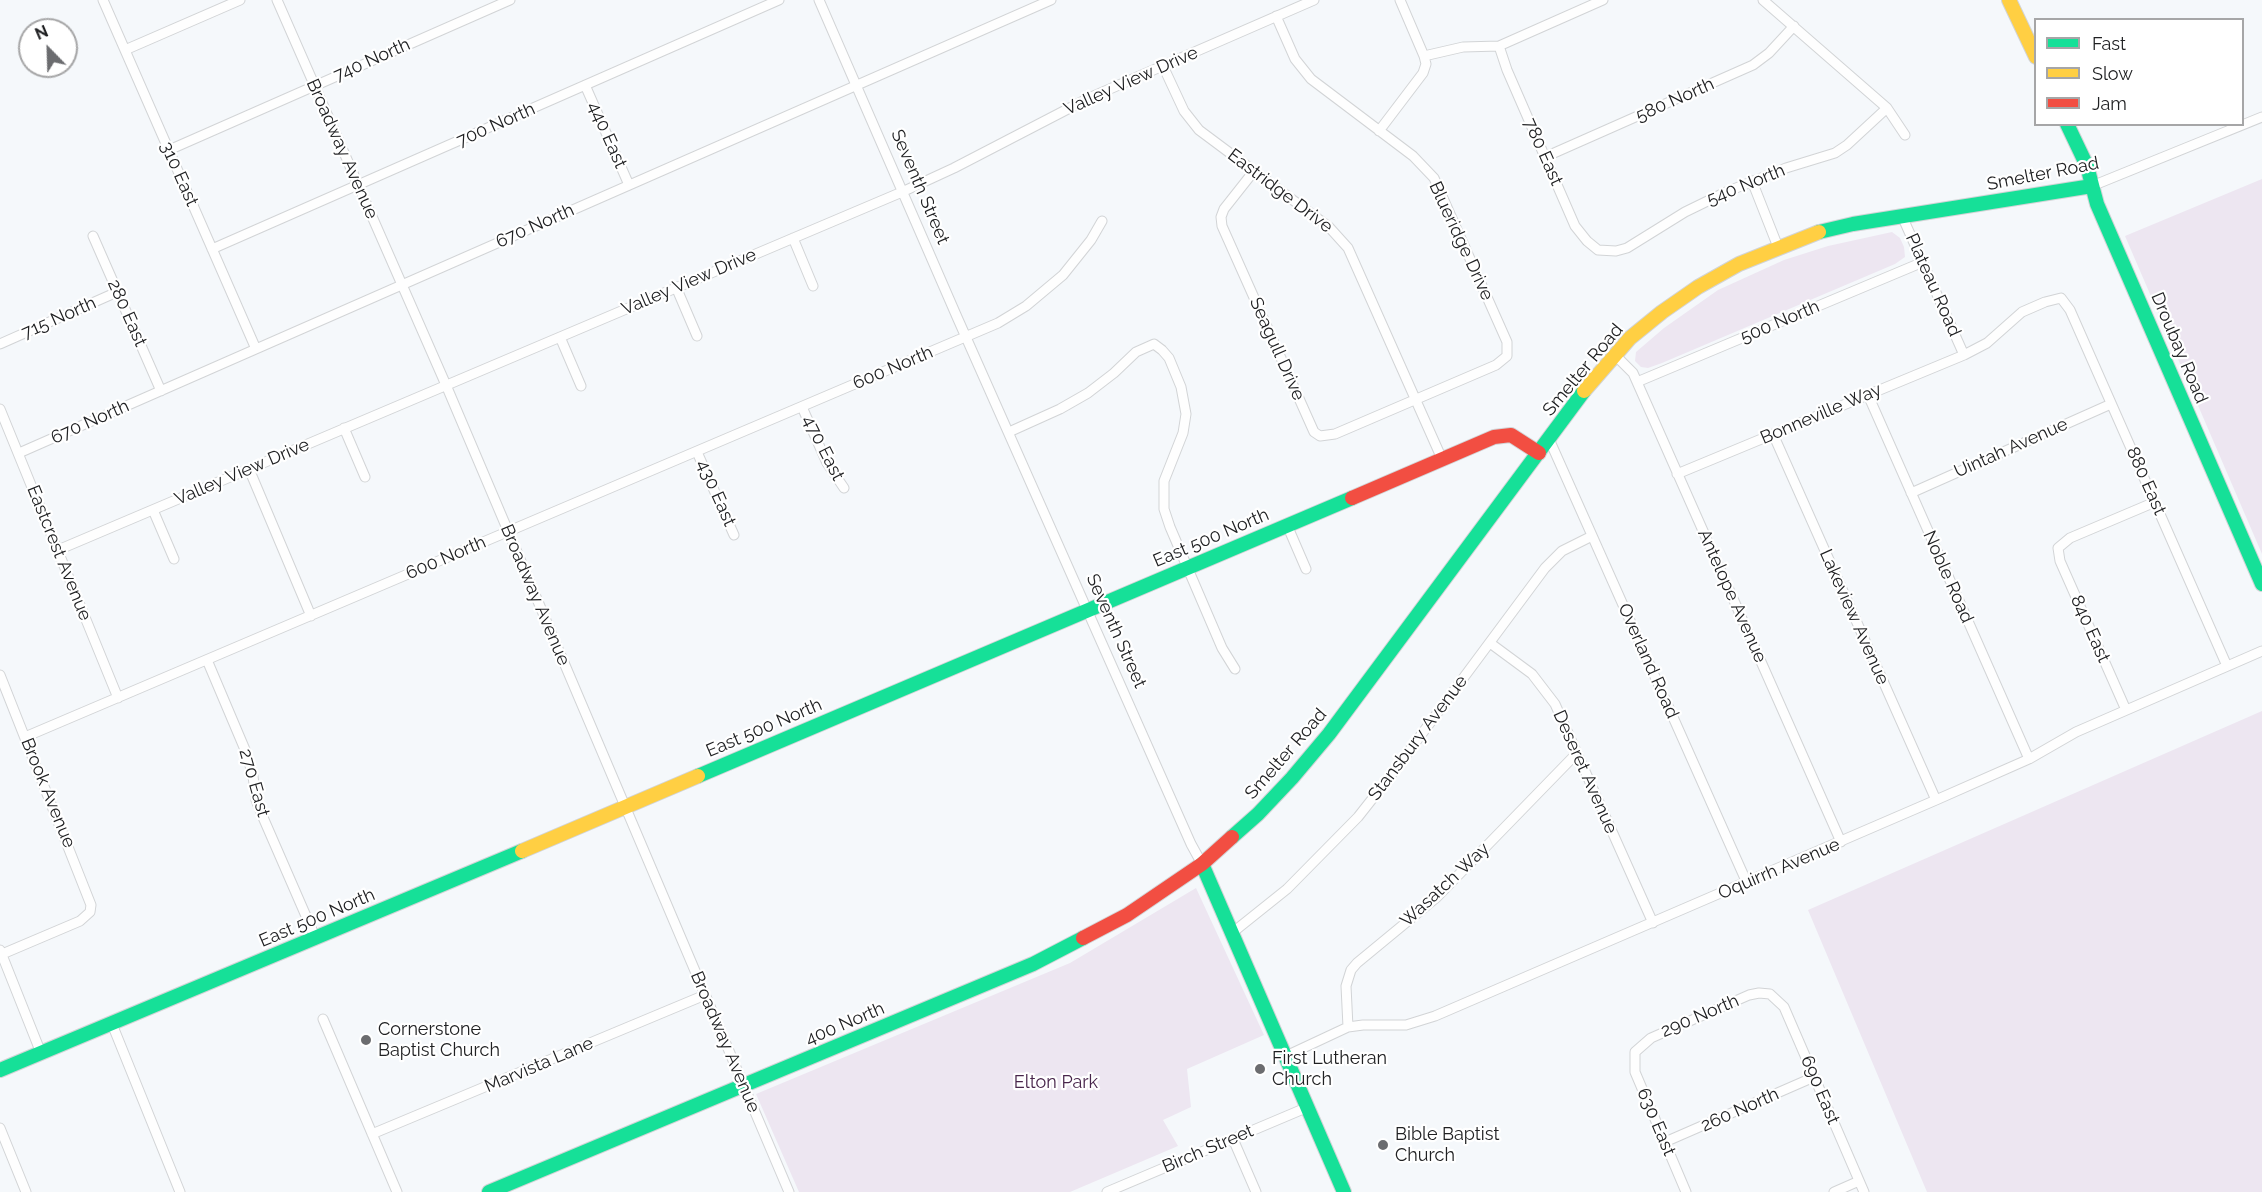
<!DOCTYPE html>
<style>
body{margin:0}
#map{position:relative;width:2262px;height:1192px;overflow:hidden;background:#f5f8fb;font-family:Raleway,sans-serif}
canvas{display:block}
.legend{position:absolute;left:2034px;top:18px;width:210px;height:108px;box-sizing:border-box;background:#fff;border:2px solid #a6a6a7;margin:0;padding:8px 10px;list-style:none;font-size:18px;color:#202123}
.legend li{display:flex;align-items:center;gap:12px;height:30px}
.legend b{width:30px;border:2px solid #a6a6a7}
.north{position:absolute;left:18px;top:18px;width:60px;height:60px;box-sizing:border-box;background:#fff;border:2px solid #a6a6a7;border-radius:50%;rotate:337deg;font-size:16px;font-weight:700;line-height:24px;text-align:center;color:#202123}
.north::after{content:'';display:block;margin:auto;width:21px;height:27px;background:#6b6c6f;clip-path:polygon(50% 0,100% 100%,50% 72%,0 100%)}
</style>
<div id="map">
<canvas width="2262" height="1192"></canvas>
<ul class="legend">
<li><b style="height:8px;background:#16e098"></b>Fast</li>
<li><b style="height:8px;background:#ffcf43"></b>Slow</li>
<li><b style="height:8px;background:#f24e42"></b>Jam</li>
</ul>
<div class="north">N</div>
</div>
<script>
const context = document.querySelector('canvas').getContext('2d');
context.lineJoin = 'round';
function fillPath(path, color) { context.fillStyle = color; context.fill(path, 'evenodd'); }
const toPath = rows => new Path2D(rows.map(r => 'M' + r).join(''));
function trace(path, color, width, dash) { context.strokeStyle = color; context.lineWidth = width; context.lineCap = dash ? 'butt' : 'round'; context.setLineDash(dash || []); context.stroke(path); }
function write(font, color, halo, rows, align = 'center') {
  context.font = font + ' Raleway,sans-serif'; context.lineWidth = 4.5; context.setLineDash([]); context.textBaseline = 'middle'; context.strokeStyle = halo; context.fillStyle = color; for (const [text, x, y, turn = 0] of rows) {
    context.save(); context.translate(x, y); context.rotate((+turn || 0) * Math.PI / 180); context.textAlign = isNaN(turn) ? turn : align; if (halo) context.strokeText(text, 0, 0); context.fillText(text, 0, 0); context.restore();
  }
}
const green = toPath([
 [2262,179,2262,554,2125,236],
 [1892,232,1900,238,1904,247,1905,257,1895,264,1662,363,1648,368,1641,367,1635,361,1636,352,1664,328,1718,290,1784,260,1828,246],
 [2262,711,2262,1192,1927,1192,1808,910],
 [1196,888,1264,1035,1187,1069,1191,1107,1163,1120,1178,1146,1070,1192,799,1192,756,1094,1070,963]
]);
const street = toPath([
 [103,0,256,349],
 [277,0,446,385,789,1192],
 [819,0,957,317,1191,844,1202,864],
 [1763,0,1887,108,1905,135],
 [1499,46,1507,70,1575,226,1587,241,1598,250,1616,251,1627,248,1685,212,1726,192,1786,168,1835,153,1847,145,1887,108],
 [125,50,240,0],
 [1424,56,1463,47,1499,46,1603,0],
 [1163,66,1184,111,1199,130,1329,227,1348,248,1442,459],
 [585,85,629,185],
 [1379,131,1423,73,1426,64,1424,56,1400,0],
 [169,150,510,0],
 [1545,157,1753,65,1769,53,1794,26],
 [1254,171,1224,209,1221,217,1222,226,1314,432,1320,436,1335,434,1496,365,1507,356,1507,342,1434,178,1413,156,1311,79,1295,59,1276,16],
 [1752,181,1778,247],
 [2092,186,2262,117],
 [1902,216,1964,355],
 [93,236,161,391],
 [793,238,813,286],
 [212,249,779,0],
 [676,287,697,336],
 [560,337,581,386],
 [0,344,117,292],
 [1615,355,1633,373,1841,842],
 [1637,382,1923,262],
 [1868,395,2029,759],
 [802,407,827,463,844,488],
 [0,409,118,698],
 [344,428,365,477],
 [1009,432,1060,409,1088,393,1114,373,1136,352,1154,344,1162,350,1169,358,1181,387,1186,414,1183,433,1164,481,1164,509,1170,527,1222,648,1235,669],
 [1773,434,1936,800],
 [1549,439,1747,883],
 [697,452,734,535],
 [19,453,1051,0],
 [249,469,311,616],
 [1677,474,1964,355,1987,343,2022,312,2045,302,2061,298,2070,310,2227,666],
 [1911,493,2111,404],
 [153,510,174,559],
 [1287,525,1306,569],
 [58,550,902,192,954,168,1089,98,1314,0],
 [1490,643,1532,674,1555,704,1653,923],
 [207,660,246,752,253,776,256,800,262,815,316,939],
 [0,675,91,905,90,912,80,921,0,955],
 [2126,710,2060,561,2058,548,2070,538,2155,502],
 [25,737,998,323,1026,306,1063,275,1091,240,1102,221],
 [1232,933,1287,889,1358,817,1395,770,1545,568,1562,551,1592,536],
 [0,950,41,1053],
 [323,1019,397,1192],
 [112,1024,180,1192],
 [1348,1027,1346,986,1351,970,1357,963,1437,897,1577,753],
 [1286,1056,1348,1027,1363,1025,1406,1025,1435,1016,1936,800,2029,759,2076,732,2262,651],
 [0,1128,26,1192],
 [372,1134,705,995],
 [1233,1139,1256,1192],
 [1665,1142,1814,1077],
 [1107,1192,1308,1107],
 [1686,1192,1635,1072,1635,1052,1651,1038,1749,995,1759,993,1770,994,1784,1007,1864,1192],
 [1834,1192,1859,1181]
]);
const fast = toPath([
 [2067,124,2087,166,2097,204,2262,584],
 [1819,232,1853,224,2092,186],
 [698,776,1352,498],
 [1232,837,1258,814,1292,778,1329,734,1584,391],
 [1202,864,1344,1192],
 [0,1070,522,851],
 [489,1192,1033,964,1083,938]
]);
const slow = toPath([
 [2009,0,2036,57],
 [1584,391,1630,338,1662,312,1698,287,1739,264,1819,232],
 [522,851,698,776]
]);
const jam = toPath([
 [1352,498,1494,437,1511,435,1539,453],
 [1083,938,1127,915,1202,864,1232,837]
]);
const markers = [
 [366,1040,6,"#6b6c6f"],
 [1260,1069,6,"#6b6c6f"],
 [1383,1145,6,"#6b6c6f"]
];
const streetNames = [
 ["740 North",372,60,-24],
 ["Valley View Drive",1131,81,-24],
 ["580 North",1675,100,-24],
 ["700 North",496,125,-24],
 ["440 East",607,135,66],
 ["Broadway Avenue",342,149,66],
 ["780 East",1543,152,66],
 ["310 East",179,174,66],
 ["Smelter Road",2043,174,-11],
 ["540 North",1746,185,-22],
 ["Seventh Street",920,187,67],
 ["Eastridge Drive",1280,191,37],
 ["670 North",535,226,-24],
 ["Blueridge Drive",1461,241,65],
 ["Valley View Drive",689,282,-23],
 ["Plateau Road",1933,285,66],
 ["280 East",127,313,66],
 ["715 North",59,318,-24],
 ["500 North",1780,322,-23],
 ["Droubay Road",2179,348,67],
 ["Seagull Drive",1277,349,66],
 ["600 North",893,368,-23],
 ["Smelter Road",1583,370,-50],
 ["Bonneville Way",1821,414,-23],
 ["670 North",90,422,-24],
 ["470 East",823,448,63],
 ["Uintah Avenue",2011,448,-24],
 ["Valley View Drive",242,472,-23],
 ["880 East",2146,481,66],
 ["430 East",716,493,66],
 ["East 500 North",1211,538,-23],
 ["Eastcrest Avenue",59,553,68],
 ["600 North",446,558,-23],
 ["Noble Road",1948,577,66],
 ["Broadway Avenue",535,595,67],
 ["Antelope Avenue",1732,596,66],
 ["Lakeview Avenue",1854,617,66],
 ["840 East",2090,629,66],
 ["Seventh Street",1116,631,66],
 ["Overland Road",1648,661,66],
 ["East 500 North",764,728,-23],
 ["Stansbury Avenue",1418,738,-53],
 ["Smelter Road",1286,754,-49],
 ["Deseret Avenue",1585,772,66],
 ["270 East",254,783,74],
 ["Brook Avenue",48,793,68],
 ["Oquirrh Avenue",1779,869,-23],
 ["Wasatch Way",1445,885,-43],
 ["East 500 North",317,918,-23],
 ["290 North",1700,1016,-23],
 ["400 North",845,1024,-23],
 ["Broadway Avenue",725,1042,67],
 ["Marvista Lane",539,1065,-23],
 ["690 East",1820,1090,67],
 ["260 North",1740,1110,-24],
 ["630 East",1656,1122,67],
 ["Birch Street",1208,1149,-23]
];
const poiNames = [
 ["Cornerstone",378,1030],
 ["Baptist Church",378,1051],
 ["First Lutheran",1272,1059],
 ["Church",1272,1080],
 ["Bible Baptist",1395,1135],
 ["Church",1395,1156]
];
const parkNames = [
 ["Elton Park",1056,1083]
];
fillPath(green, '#ede6f1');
trace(street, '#d2d4d6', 11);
trace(fast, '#d2d4d6', 16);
trace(slow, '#d2d4d6', 16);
trace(jam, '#d2d4d6', 16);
trace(street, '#fefefe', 9);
trace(fast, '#16e098', 14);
trace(slow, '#ffcf43', 14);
trace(jam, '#f24e42', 14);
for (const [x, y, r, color] of markers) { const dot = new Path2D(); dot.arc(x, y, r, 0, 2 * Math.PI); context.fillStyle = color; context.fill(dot); trace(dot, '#fff', 2); }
write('18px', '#202123', '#fff', streetNames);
write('18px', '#202123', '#fff', poiNames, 'left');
write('18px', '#48254b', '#fff', parkNames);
</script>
